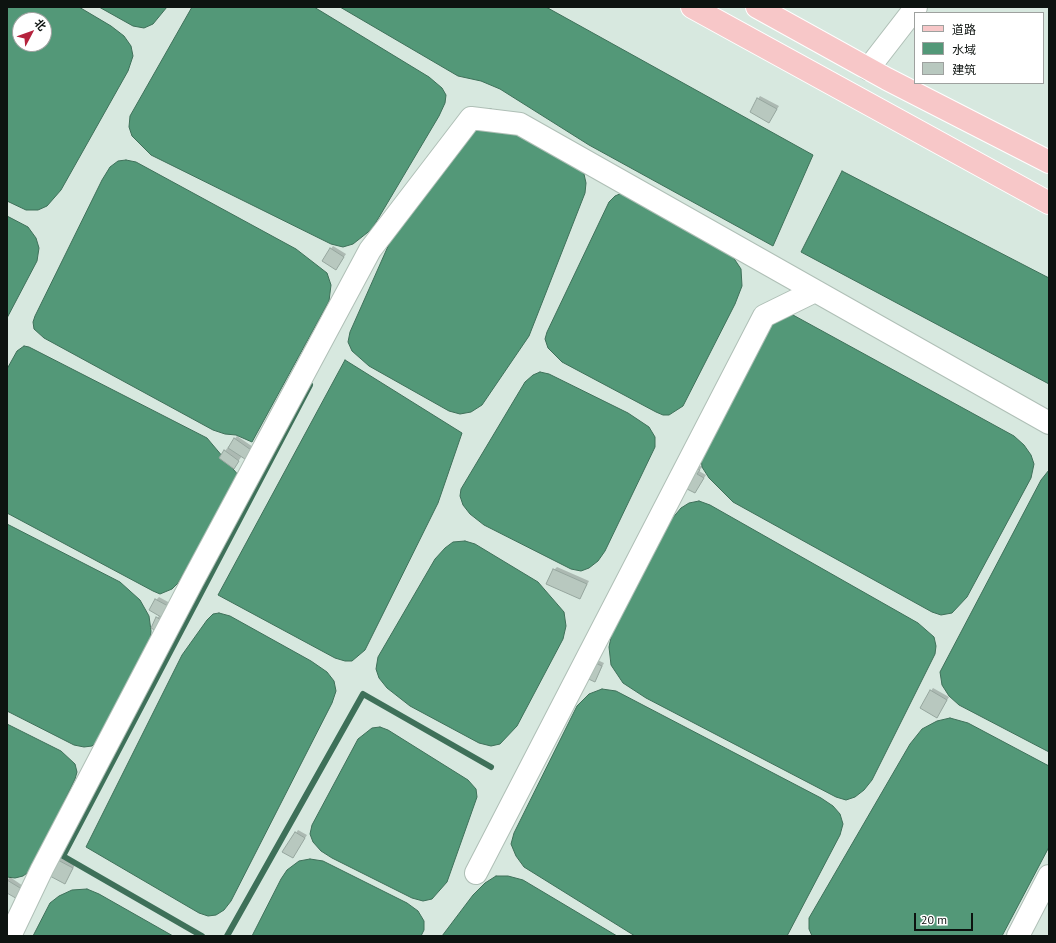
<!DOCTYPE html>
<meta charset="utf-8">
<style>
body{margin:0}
#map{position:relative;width:1056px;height:943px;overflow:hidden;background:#d7e8df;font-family:"PT Sans","Noto Sans SC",sans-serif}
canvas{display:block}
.frame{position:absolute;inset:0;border:8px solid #0d1310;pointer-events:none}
.legend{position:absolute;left:914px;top:12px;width:130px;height:72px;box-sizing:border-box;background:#fff;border:1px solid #9ea19f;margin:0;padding:5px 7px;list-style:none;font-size:12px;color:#0d1310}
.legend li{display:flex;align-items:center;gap:8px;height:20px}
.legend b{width:20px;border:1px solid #9ea19f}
.north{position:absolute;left:12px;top:12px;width:40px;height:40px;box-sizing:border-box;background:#fff;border:1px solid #9ea19f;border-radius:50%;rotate:49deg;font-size:11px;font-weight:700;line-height:16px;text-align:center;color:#0d1310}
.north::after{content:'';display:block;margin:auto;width:14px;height:18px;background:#b5233d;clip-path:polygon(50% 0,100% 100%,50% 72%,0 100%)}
.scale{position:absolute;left:914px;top:913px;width:59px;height:18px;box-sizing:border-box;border:2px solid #0d1310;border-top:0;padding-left:5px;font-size:12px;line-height:14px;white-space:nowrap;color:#0d1310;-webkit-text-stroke:3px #fff;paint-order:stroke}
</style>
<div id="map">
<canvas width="1056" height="943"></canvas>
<div class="frame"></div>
<ul class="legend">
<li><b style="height:5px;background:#f7c7c8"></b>道路</li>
<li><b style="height:11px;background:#539878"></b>水域</li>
<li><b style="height:11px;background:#b8c8bf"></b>建筑</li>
</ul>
<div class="north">北</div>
<div class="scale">20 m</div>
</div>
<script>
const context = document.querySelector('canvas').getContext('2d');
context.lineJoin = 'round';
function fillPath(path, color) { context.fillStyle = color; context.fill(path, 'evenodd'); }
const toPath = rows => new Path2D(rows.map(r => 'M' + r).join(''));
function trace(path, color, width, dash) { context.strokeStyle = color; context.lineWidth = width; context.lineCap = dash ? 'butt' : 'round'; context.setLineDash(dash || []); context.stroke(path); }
const water = toPath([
 [7,7,79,7,111,26,124,36,131,46,133,56,128,71,61,190,47,206,38,210,26,210,7,201,7,7],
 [20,20,44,20,44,44,20,44,20,20],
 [99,7,167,7,153,24,144,28,133,26,99,7],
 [192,7,314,7,429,77,442,88,446,95,445,103,439,116,372,229,353,244,343,247,331,244,151,155,132,136,129,127,130,116,192,7],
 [340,7,546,7,813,155,773,246,589,145,500,89,481,81,458,76,340,7],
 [482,109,491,109,502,114,579,167,584,174,586,183,585,193,529,336,482,405,471,412,460,414,449,411,369,366,352,351,348,342,350,332,393,235,482,109],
 [126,160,136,162,296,249,327,273,331,285,329,301,252,442,236,435,225,434,213,430,44,338,34,329,33,322,35,316,102,180,110,167,118,161,126,160],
 [842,171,1049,278,1049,384,801,252,842,171],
 [622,193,731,254,741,269,742,286,735,304,683,406,669,415,663,415,656,412,562,362,548,348,545,339,547,332,609,202,615,196,622,193],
 [7,216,28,227,36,238,39,248,37,261,7,318,7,216],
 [783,312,793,315,1014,436,1024,445,1031,455,1034,464,1031,478,967,597,952,613,941,615,932,612,733,502,709,478,702,467,701,457,760,332,783,312],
 [24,346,29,347,207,438,239,476,178,583,172,589,160,594,153,591,7,513,7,369,17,351,24,346],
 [345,360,462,433,438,503,365,650,352,661,345,661,335,658,218,595,345,360],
 [540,372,549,374,628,413,649,427,655,437,655,447,605,551,598,561,589,568,581,571,571,569,484,525,470,514,463,505,460,496,461,489,525,382,533,375,540,372],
 [1049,470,1049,752,959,705,949,696,942,685,940,672,1041,480,1049,470],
 [699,501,710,505,918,623,934,637,936,646,935,654,872,780,864,790,855,797,846,800,836,797,646,698,623,683,611,665,609,647,613,628,671,520,681,508,689,503,699,501],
 [7,524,120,582,140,600,149,616,151,631,150,645,98,740,92,746,84,747,74,745,7,711,7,524],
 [465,541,475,544,538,582,564,612,566,626,563,639,517,726,500,744,491,746,479,743,410,706,387,688,379,678,376,669,378,657,435,559,445,548,453,542,465,541],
 [219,613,230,616,311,661,327,672,334,681,336,691,332,703,231,901,224,910,216,915,208,916,199,913,86,847,182,655,207,620,213,614,219,613],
 [602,689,616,691,821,798,833,806,840,814,843,824,840,835,787,936,635,936,524,867,516,856,511,844,514,833,577,706,589,694,602,689],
 [950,718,968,723,1049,766,1049,847,1002,936,812,936,809,929,809,918,910,744,922,729,937,721,950,718],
 [7,724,61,751,75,764,77,772,75,779,35,863,30,871,23,876,15,878,7,877,7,724],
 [380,727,388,730,468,780,476,789,477,797,447,882,432,899,423,901,412,898,332,858,321,851,313,842,310,834,312,825,358,739,372,728,380,727],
 [310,859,323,861,407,903,418,911,424,921,424,930,421,936,252,936,281,879,287,870,299,861,310,859],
 [496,876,508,876,523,880,617,936,442,936,473,895,485,883,496,876],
 [87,889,99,894,173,936,33,936,50,903,59,896,72,890,87,889]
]);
const shadow = toPath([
 [760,96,779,106,769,122,758,99],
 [333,246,346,254,338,266,323,260],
 [237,436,256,449,242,456,234,467,225,451],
 [694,462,702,467,699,471,706,475,695,492],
 [557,567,589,581,580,598,554,570],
 [159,597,170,603,161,616,167,619,162,629,157,618,160,615,156,600],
 [593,658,604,663,595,681],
 [933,688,949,697,937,717,931,691],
 [298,830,307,835,293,857,284,852],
 [59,857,75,865,65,883,49,874],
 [10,877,26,888,7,892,7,880]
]);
const stream = toPath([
 [202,936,63,856,310,385],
 [227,936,363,694,491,767]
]);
const building = toPath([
 [757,98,777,109,769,123,750,112,757,98],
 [330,248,344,257,336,270,322,261,330,248],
 [234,438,254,452,248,461,228,448,234,438],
 [224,450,239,461,234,469,219,458,224,450],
 [691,465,700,470,697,474,704,478,695,493,679,485,691,465],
 [553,569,587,584,580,599,546,584,553,569],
 [155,599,168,606,161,617,149,610,155,599],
 [156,617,165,622,160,633,151,628,156,617],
 [589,660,602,666,595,682,582,676,589,660],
 [930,690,947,700,937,718,920,708,930,690],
 [295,832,305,838,293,858,282,852,295,832],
 [56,859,73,868,65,884,48,875,56,859],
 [7,880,25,891,19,900,7,893,7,880]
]);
const minor = toPath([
 [868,69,916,7],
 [476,873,764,316,815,291],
 [10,936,42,869,192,582,370,250,471,118,520,124,1049,423],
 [1018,936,1049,876]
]);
const major = toPath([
 [692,7,1049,203],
 [757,7,887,79,1049,162]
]);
fillPath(water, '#539878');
trace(water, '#3e7059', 1);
fillPath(shadow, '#0003');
trace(stream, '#3e7059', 6);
fillPath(building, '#b8c8bf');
trace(building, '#96a69e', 1);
trace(minor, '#afbfb6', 24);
trace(major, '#fff', 24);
trace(minor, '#fff', 22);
trace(major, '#f7c7c8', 22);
</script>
